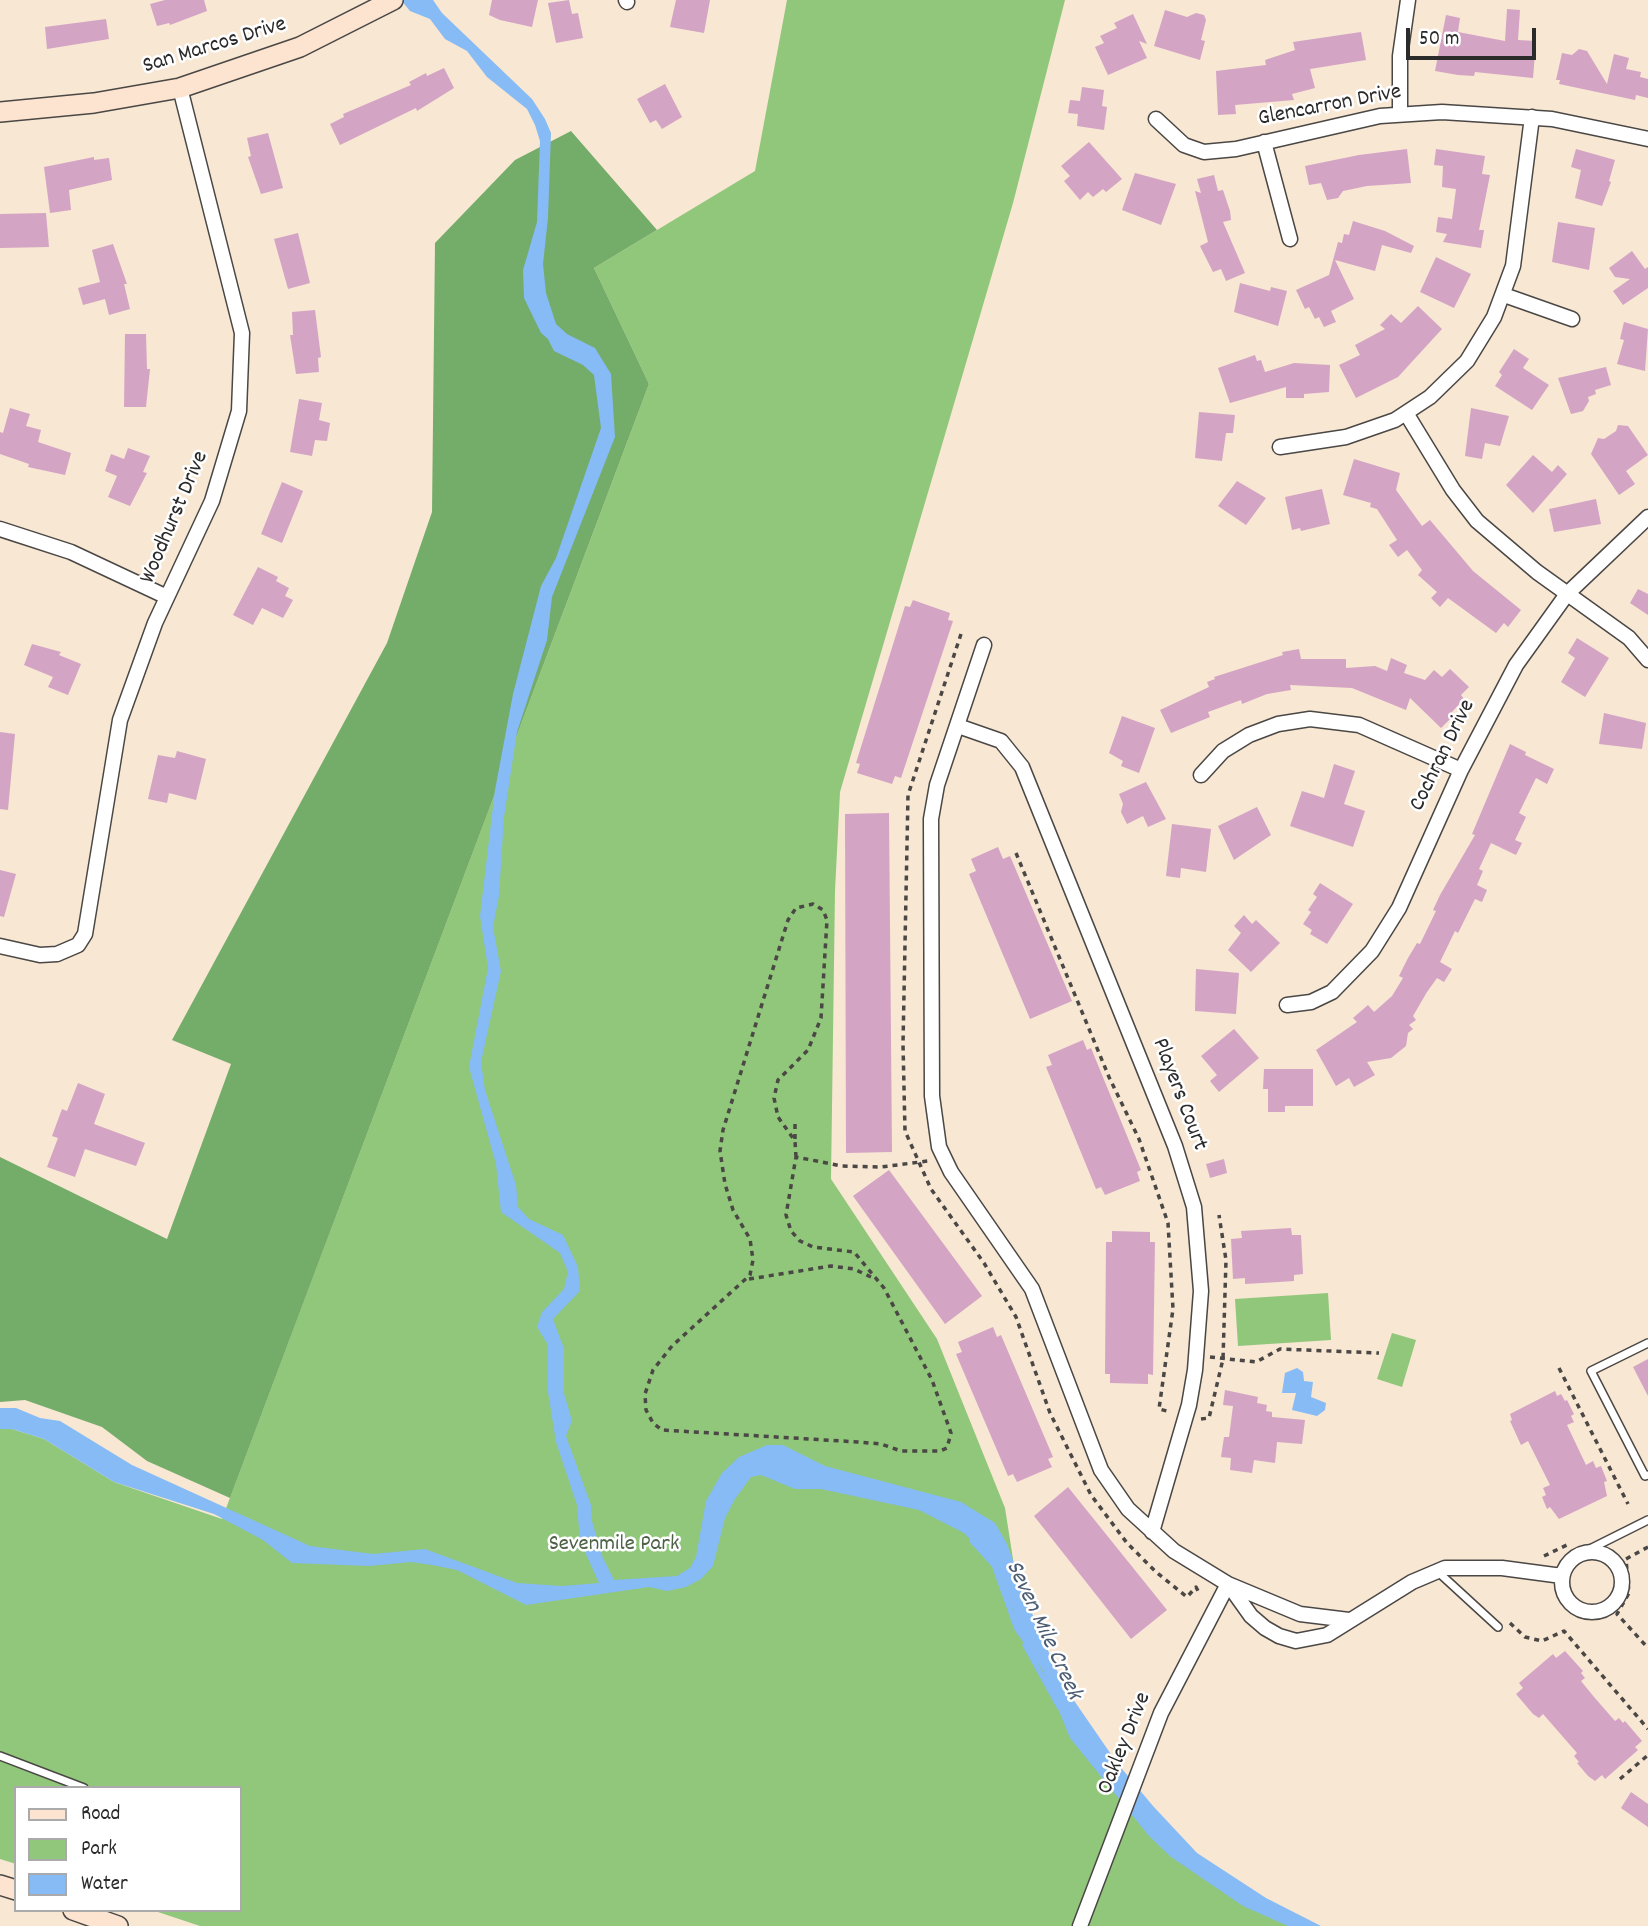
<!DOCTYPE html>
<style>
body{margin:0}
#map{position:relative;width:1648px;height:1926px;overflow:hidden;background:#f7e7d3;font-family:Dekko,sans-serif}
canvas{display:block}
.legend{position:absolute;left:14px;top:1786px;width:228px;height:126px;box-sizing:border-box;background:#fff;border:2px solid #aaa;margin:0;padding:9px 12px;list-style:none;font-size:21px;color:#2b2b2b}
.legend li{display:flex;align-items:center;gap:14px;height:35px}
.legend b{width:35px;border:2px solid #aaa}
.scale{position:absolute;left:1406px;top:28px;width:130px;height:32px;box-sizing:border-box;border:4px solid #2b2b2b;border-top:0;padding-left:9px;font-size:21px;line-height:24px;white-space:nowrap;color:#2b2b2b;-webkit-text-stroke:5px #fff;paint-order:stroke}
</style>
<div id="map">
<canvas width="1648" height="1926"></canvas>
<ul class="legend">
<li><b style="height:9px;background:#fde4d1"></b>Road</li>
<li><b style="height:19px;background:#90c77a"></b>Park</li>
<li><b style="height:19px;background:#86bbf5"></b>Water</li>
</ul>
<div class="scale">50 m</div>
</div>
<script>
const context = document.querySelector('canvas').getContext('2d');
context.lineJoin = 'round';
function fillPath(path, color) { context.fillStyle = color; context.fill(path, 'evenodd'); }
const toPath = rows => new Path2D(rows.map(r => 'M' + r).join(''));
function trace(path, color, width, dash) { context.strokeStyle = color; context.lineWidth = width; context.lineCap = dash ? 'butt' : 'round'; context.setLineDash(dash || []); context.stroke(path); }
function write(font, color, halo, rows, align = 'center') {
  context.font = font + ' Dekko,sans-serif'; context.lineWidth = 5; context.setLineDash([]); context.textBaseline = 'middle'; context.strokeStyle = halo; context.fillStyle = color; for (const [text, x, y, turn = 0] of rows) {
    context.save(); context.translate(x, y); context.rotate((+turn || 0) * Math.PI / 180); context.textAlign = isNaN(turn) ? turn : align; if (halo) context.strokeText(text, 0, 0); context.fillText(text, 0, 0); context.restore();
  }
}
const green = toPath([
 [787,0,1065,0,1013,203,840,792,835,890,831,1179,937,1339,1005,1508,1021,1610,1086,1742,1183,1860,1296,1926,200,1926,152,1910,240,1910,240,1788,16,1788,16,1864,0,1859,0,1429,12,1429,44,1439,114,1482,222,1519,649,384,594,268,755,171],
 [1328,1293,1331,1340,1238,1346,1235,1299],
 [1392,1333,1416,1340,1402,1387,1377,1379]
]);
const forest = toPath([
 [571,131,657,230,594,268,649,384,230,1498,147,1461,102,1427,25,1400,0,1402,0,1157,167,1239,231,1064,172,1040,387,643,432,512,435,243,515,160]
]);
const water = toPath([
 [401,0,433,0,442,13,532,99,545,119,551,133,548,218,543,264,546,293,556,324,567,334,595,348,611,374,615,437,552,597,547,640,517,732,504,817,499,896,493,927,501,971,481,1062,485,1090,516,1185,518,1207,529,1219,563,1235,578,1267,580,1291,553,1319,564,1349,564,1393,572,1421,566,1436,591,1505,592,1521,602,1556,614,1580,677,1576,690,1568,696,1557,706,1501,722,1473,739,1457,767,1445,783,1445,825,1466,961,1502,995,1523,1007,1544,1036,1624,1064,1686,1117,1763,1153,1806,1197,1853,1266,1898,1321,1926,1288,1926,1243,1906,1171,1857,1149,1836,1070,1738,1042,1669,1014,1629,1014,1612,1000,1588,991,1561,964,1533,919,1510,821,1489,795,1489,761,1475,751,1477,735,1499,725,1518,713,1566,701,1579,686,1587,667,1591,649,1587,526,1605,457,1570,432,1565,411,1562,369,1566,292,1563,263,1540,214,1514,114,1482,44,1439,12,1429,0,1429,0,1408,16,1408,40,1418,60,1421,132,1465,310,1546,373,1554,425,1549,517,1583,562,1586,599,1583,580,1541,577,1505,556,1442,548,1392,548,1345,537,1327,542,1312,564,1289,568,1272,560,1253,501,1212,496,1164,469,1067,488,968,480,916,495,790,513,694,541,586,556,558,601,428,594,375,583,365,554,351,548,339,541,333,524,298,523,270,537,222,540,141,535,125,527,109,487,77,467,51,445,39,430,19,410,11],
 [1297,1368,1303,1372,1304,1381,1313,1382,1311,1397,1326,1403,1325,1410,1317,1416,1292,1410,1296,1393,1282,1393,1285,1373]
]);
const stream = toPath([
 [972,1541,994,1565,1016,1627],
 [1025,1645,1059,1707]
]);
const building = toPath([
 [165,0,204,0,207,11,170,25,169,23,157,26,150,4],
 [492,0,538,0,532,27,500,20,489,15],
 [569,0,572,14,578,13,583,38,556,43,548,3],
 [676,0,710,0,704,33,670,27],
 [1507,9,1520,10,1518,40,1536,41,1533,78,1475,72,1474,76,1458,75,1435,71,1446,15,1460,18,1458,32,1505,41],
 [1165,10,1187,17,1196,13,1204,15,1206,20,1201,40,1205,41,1200,60,1154,46],
 [1133,14,1147,44,1139,41,1147,58,1108,75,1095,47,1104,43,1100,36,1117,28,1114,23],
 [106,19,109,39,47,49,45,27],
 [1361,32,1366,60,1310,69,1315,88,1292,94,1294,100,1235,105,1236,114,1218,115,1216,71,1266,65,1265,60,1295,50,1293,42],
 [1579,49,1587,51,1607,84,1614,54,1629,58,1626,69,1641,72,1640,77,1648,79,1648,98,1636,95,1635,100,1559,84,1560,80,1556,80,1562,53,1572,55],
 [444,68,454,88,417,111,416,108,340,145,330,124,344,117,343,114,411,85,409,82,426,73,427,76],
 [665,84,682,117,662,129,656,120,650,123,637,99],
 [1082,87,1104,90,1102,106,1107,107,1104,130,1077,126,1078,114,1068,113,1070,100,1080,101],
 [268,133,283,188,261,194,248,157,251,156,247,138],
 [1089,142,1122,179,1106,192,1103,189,1093,197,1088,192,1080,200,1064,181,1070,176,1061,166],
 [1407,149,1411,183,1367,186,1343,191,1338,198,1327,200,1321,183,1309,185,1305,166,1359,155],
 [1436,149,1485,156,1482,174,1490,175,1479,230,1484,230,1481,248,1443,242,1447,234,1436,232,1438,217,1452,219,1456,189,1442,187,1443,166,1434,165],
 [1576,149,1615,160,1609,181,1611,182,1602,206,1575,198,1581,170,1571,167],
 [94,157,94,160,109,158,112,180,69,190,71,210,50,213,44,167],
 [1135,173,1176,184,1161,225,1122,210],
 [1214,175,1218,191,1223,190,1230,211,1231,220,1223,222,1245,273,1226,281,1221,269,1213,272,1200,246,1208,242,1195,191,1201,193,1197,179],
 [46,213,49,247,0,248,0,214],
 [1353,221,1385,231,1414,246,1411,253,1382,245,1375,271,1335,260,1354,299,1331,311,1336,322,1324,327,1319,317,1315,319,1309,307,1305,309,1296,290,1329,275,1338,242,1342,243,1344,234,1349,235],
 [1558,222,1595,228,1589,270,1552,262],
 [298,233,310,283,288,289,274,239],
 [113,244,127,284,124,284,130,309,109,315,105,299,83,305,78,288,100,282,92,250],
 [1632,251,1645,269,1648,267,1648,288,1623,305,1613,291,1630,279,1615,277,1609,268],
 [1436,257,1471,274,1454,308,1420,292],
 [1240,283,1270,291,1271,287,1287,291,1278,326,1234,312],
 [1418,306,1442,329,1398,377,1356,398,1339,365,1360,355,1355,345,1385,329,1380,325,1391,314,1401,323],
 [315,310,321,357,318,358,319,372,296,374,290,335,293,335,292,312],
 [1624,322,1648,329,1645,371,1617,364,1624,340,1620,339],
 [125,334,146,334,147,369,150,369,146,407,124,407],
 [1514,349,1529,359,1523,368,1549,385,1532,410,1495,386,1502,375,1499,372],
 [1255,355,1257,361,1261,360,1265,372,1294,363,1330,365,1329,392,1304,394,1304,398,1286,398,1286,387,1230,403,1218,368],
 [1606,367,1611,385,1595,390,1596,394,1588,397,1589,401,1583,411,1571,414,1558,378],
 [299,399,322,403,319,420,330,423,327,441,315,440,312,456,290,452],
 [10,408,30,414,26,426,41,430,38,442,71,453,65,475,28,467,29,464,0,454,0,432,3,433],
 [1471,408,1509,416,1500,446,1485,443,1482,459,1465,456],
 [1199,412,1235,415,1233,433,1226,433,1222,461,1195,458],
 [1618,425,1628,426,1648,455,1626,471,1635,484,1619,495,1591,454,1598,438,1604,439,1616,431],
 [128,448,150,456,143,472,147,473,130,506,108,497,117,476,105,471,111,454,124,459],
 [1533,455,1552,472,1558,465,1567,474,1533,513,1506,485],
 [1354,459,1400,473,1396,490,1422,526,1430,520,1473,571,1521,610,1508,627,1504,623,1496,633,1448,598,1440,607,1431,598,1437,592,1418,575,1422,570,1407,550,1398,557,1389,545,1397,540,1377,509,1370,507,1371,503,1343,495],
 [1237,481,1266,498,1246,525,1218,506],
 [282,482,303,491,282,543,261,534],
 [1322,489,1330,524,1301,531,1300,528,1292,530,1285,497],
 [1596,499,1601,524,1554,532,1549,509],
 [258,567,278,577,276,581,289,588,285,596,293,600,283,618,262,608,253,625,233,615],
 [1638,589,1648,594,1648,615,1630,603],
 [913,600,950,613,948,620,953,621,901,778,895,776,892,784,857,773,860,764,856,763,905,606,910,607],
 [1577,638,1609,658,1585,697,1561,682,1575,658,1568,653],
 [32,644,61,652,59,655,81,664,68,695,48,687,53,677,24,665],
 [1299,649,1301,659,1346,659,1346,668,1375,666,1387,671,1391,658,1407,665,1404,673,1425,680,1434,670,1442,677,1450,669,1469,687,1461,695,1464,699,1451,713,1453,716,1441,728,1410,698,1406,710,1352,688,1290,685,1291,690,1267,694,1242,704,1241,700,1208,712,1210,717,1171,733,1160,710,1209,687,1207,682,1215,679,1214,677,1283,655,1282,652],
 [1604,713,1646,723,1642,749,1599,744],
 [1122,716,1155,728,1139,773,1121,766,1123,761,1109,753],
 [0,732,15,734,8,810,0,809],
 [1510,744,1526,752,1525,755,1554,769,1547,784,1536,778,1519,813,1526,817,1515,840,1522,843,1516,855,1491,843,1479,869,1483,871,1477,885,1487,890,1482,902,1475,899,1458,933,1455,931,1440,962,1452,969,1444,982,1437,978,1427,992,1413,1016,1416,1020,1409,1025,1413,1029,1408,1033,1406,1046,1391,1058,1367,1062,1375,1075,1354,1087,1349,1078,1336,1086,1316,1050,1357,1022,1353,1018,1368,1005,1374,1012,1392,996,1403,978,1399,976,1408,958,1417,943,1420,944,1436,911,1433,910,1440,895,1475,835,1472,834],
 [177,751,206,759,196,800,169,793,167,803,148,799,158,755,175,758],
 [1334,764,1355,771,1344,804,1365,811,1353,847,1290,826,1302,791,1324,798],
 [1146,782,1166,819,1148,827,1143,816,1127,824,1121,812,1123,804,1119,794],
 [1257,807,1271,835,1234,860,1218,826],
 [889,813,892,1152,846,1153,845,814],
 [1172,824,1211,829,1206,872,1181,868,1180,878,1166,876],
 [998,847,1003,859,1010,856,1072,1001,1030,1019,969,874,976,871,971,859],
 [0,870,16,874,4,917,0,916],
 [1320,883,1353,904,1327,944,1310,934,1312,930,1303,924,1311,912,1308,910,1317,897,1313,894],
 [1244,915,1252,924,1256,920,1280,943,1251,972,1228,950,1241,933,1234,926],
 [1196,969,1239,973,1236,1014,1195,1011],
 [1234,1029,1259,1058,1219,1092,1210,1081,1217,1075,1201,1056],
 [1083,1040,1087,1050,1091,1048,1141,1170,1137,1172,1140,1181,1105,1195,1101,1187,1096,1189,1046,1067,1052,1065,1048,1055],
 [1264,1069,1313,1069,1313,1106,1285,1106,1285,1112,1268,1112,1268,1089,1263,1089],
 [78,1083,105,1094,94,1124,145,1143,136,1166,85,1149,75,1177,47,1167,58,1138,52,1136,62,1109,67,1111],
 [1224,1159,1227,1173,1210,1178,1206,1164],
 [889,1170,982,1296,945,1324,853,1196],
 [1291,1228,1292,1235,1301,1235,1303,1274,1294,1275,1294,1281,1279,1282,1245,1284,1245,1278,1233,1279,1231,1239,1242,1238,1241,1231],
 [1112,1231,1150,1232,1150,1242,1155,1242,1153,1375,1148,1374,1148,1384,1110,1383,1110,1374,1105,1374,1106,1242,1112,1242],
 [993,1327,997,1337,1001,1335,1053,1457,1048,1459,1052,1467,1017,1482,1013,1474,1008,1476,956,1354,962,1352,958,1342],
 [1648,1359,1648,1396,1633,1367],
 [1225,1390,1258,1397,1257,1403,1267,1405,1266,1411,1272,1412,1272,1417,1305,1420,1302,1444,1277,1442,1275,1463,1254,1460,1252,1473,1230,1470,1231,1458,1221,1457,1224,1437,1229,1437,1233,1406,1223,1405],
 [1555,1391,1557,1396,1561,1394,1565,1401,1567,1400,1574,1414,1571,1416,1574,1422,1567,1425,1586,1465,1593,1461,1596,1468,1601,1466,1607,1481,1604,1482,1607,1496,1559,1519,1550,1507,1547,1509,1542,1497,1546,1495,1543,1488,1550,1485,1528,1441,1521,1445,1510,1421,1512,1420,1510,1414],
 [1068,1487,1167,1610,1131,1639,1034,1516],
 [1565,1651,1583,1671,1581,1673,1585,1678,1581,1681,1594,1697,1615,1721,1619,1718,1623,1723,1625,1721,1642,1741,1635,1747,1638,1750,1605,1779,1602,1775,1595,1781,1588,1776,1577,1763,1579,1762,1574,1756,1577,1753,1557,1730,1543,1714,1539,1718,1533,1714,1516,1694,1523,1688,1519,1683,1553,1654,1556,1658],
 [1631,1792,1648,1804,1648,1827,1621,1808]
]);
const path = toPath([
 [961,634,908,795,903,1044,905,1131,931,1189,984,1263,1016,1317,1050,1413,1091,1495,1127,1543,1156,1572,1187,1597,1196,1587,1200,1595],
 [1016,853,1109,1077,1139,1139,1168,1223,1173,1309,1159,1409,1171,1412],
 [795,1139,795,1123],
 [796,1157,795,1141,778,1117,774,1098,778,1080,808,1050,821,1018,827,920,823,910,813,904,796,908,788,920,723,1130,720,1151,725,1184,733,1210,750,1239,753,1260,750,1275,672,1346,653,1370,645,1394,646,1410,653,1423,662,1430,858,1442,881,1444,901,1451,940,1451,947,1448,951,1433,932,1380,884,1288,854,1252,813,1247,800,1241,791,1231,786,1215,796,1157,842,1166,881,1167,928,1161],
 [749,1279,831,1266,854,1269,873,1278],
 [1210,1357,1256,1362,1280,1349,1379,1353],
 [1559,1368,1628,1504],
 [1201,1419,1209,1418,1223,1359,1226,1260,1219,1215],
 [1648,1547,1626,1559,1629,1593,1617,1614,1648,1648],
 [1544,1556,1571,1543],
 [1510,1623,1525,1637,1542,1641,1564,1631,1648,1729],
 [1620,1779,1648,1755]
]);
const lane = toPath([
 [1648,1343,1591,1371,1645,1476,1648,1475],
 [1582,1553,1648,1520],
 [1437,1571,1498,1627],
 [0,1756,84,1788]
]);
const street = toPath([
 [626,0,627,2],
 [1400,114,1400,56,1408,0],
 [1156,119,1184,145,1204,152,1236,149,1380,116,1442,112,1552,119,1648,139],
 [1264,142,1290,239],
 [1504,295,1572,319],
 [1406,413,1453,490,1477,521,1537,572,1629,638,1648,660],
 [1280,447,1346,437,1395,420,1430,397,1467,361,1494,317,1513,266,1532,117],
 [0,529,71,552,167,597],
 [984,645,937,785,931,819,932,1096,939,1147,951,1172,1032,1289,1101,1470,1128,1509,1174,1551,1228,1584,1300,1614,1349,1620],
 [958,726,1001,741,1022,767,1175,1146,1194,1207,1201,1291,1195,1370,1189,1405,1152,1532],
 [1201,775,1223,751,1249,735,1278,724,1310,719,1359,725,1461,770],
 [0,946,40,955,57,954,78,945,85,934,120,720,155,623,212,501,239,411,242,333,180,88],
 [1287,1005,1311,1002,1332,992,1372,951,1399,908,1461,770,1516,665,1567,594,1648,517],
 '1562 1582a30 30 0 1 1 60 0a30 30 0 1 1-60 0Z',
 [1231,1588,1251,1616,1265,1628,1279,1636,1296,1641,1327,1635,1412,1582,1445,1568,1502,1568,1562,1576],
 [1080,1926,1161,1713,1228,1584]
]);
const secondary = toPath([
 [0,112,94,103,180,88,300,47,393,0],
 [0,1885,16,1890],
 [73,1910,118,1926]
]);
const streetNames = [
 ["San Marcos Drive",215,47,-17],
 ["Glencarron Drive",1330,107,-11],
 ["Woodhurst Drive",176,518,-67],
 ["Cochran Drive",1444,756,-64],
 ["Players Court",1178,1095,69],
 ["Oakley Drive",1126,1744,-68]
];
const parkNames = [
 ["Sevenmile Park",614,1546]
];
const waterNames = [
 ["Seven Mile Creek",1042,1631,65]
];
fillPath(green, '#90c77a');
fillPath(forest, '#74ac6a');
fillPath(water, '#86bbf5');
trace(stream, '#86bbf5', 5);
fillPath(building, '#d4a4c5');
trace(lane, '#4a4744', 10);
trace(street, '#4a4744', 17);
trace(secondary, '#4a4744', 22);
trace(path, '#4a4744', 3.5, [5, 5]);
trace(lane, '#fff', 7);
trace(street, '#fff', 14);
trace(secondary, '#fde4d1', 19);
write('23px', '#2b2b2b', '#fff', streetNames);
write('23px', '#4e6247', '#fff', parkNames);
write('italic 24px', '#4b5d72', '#fff', waterNames);
</script>
